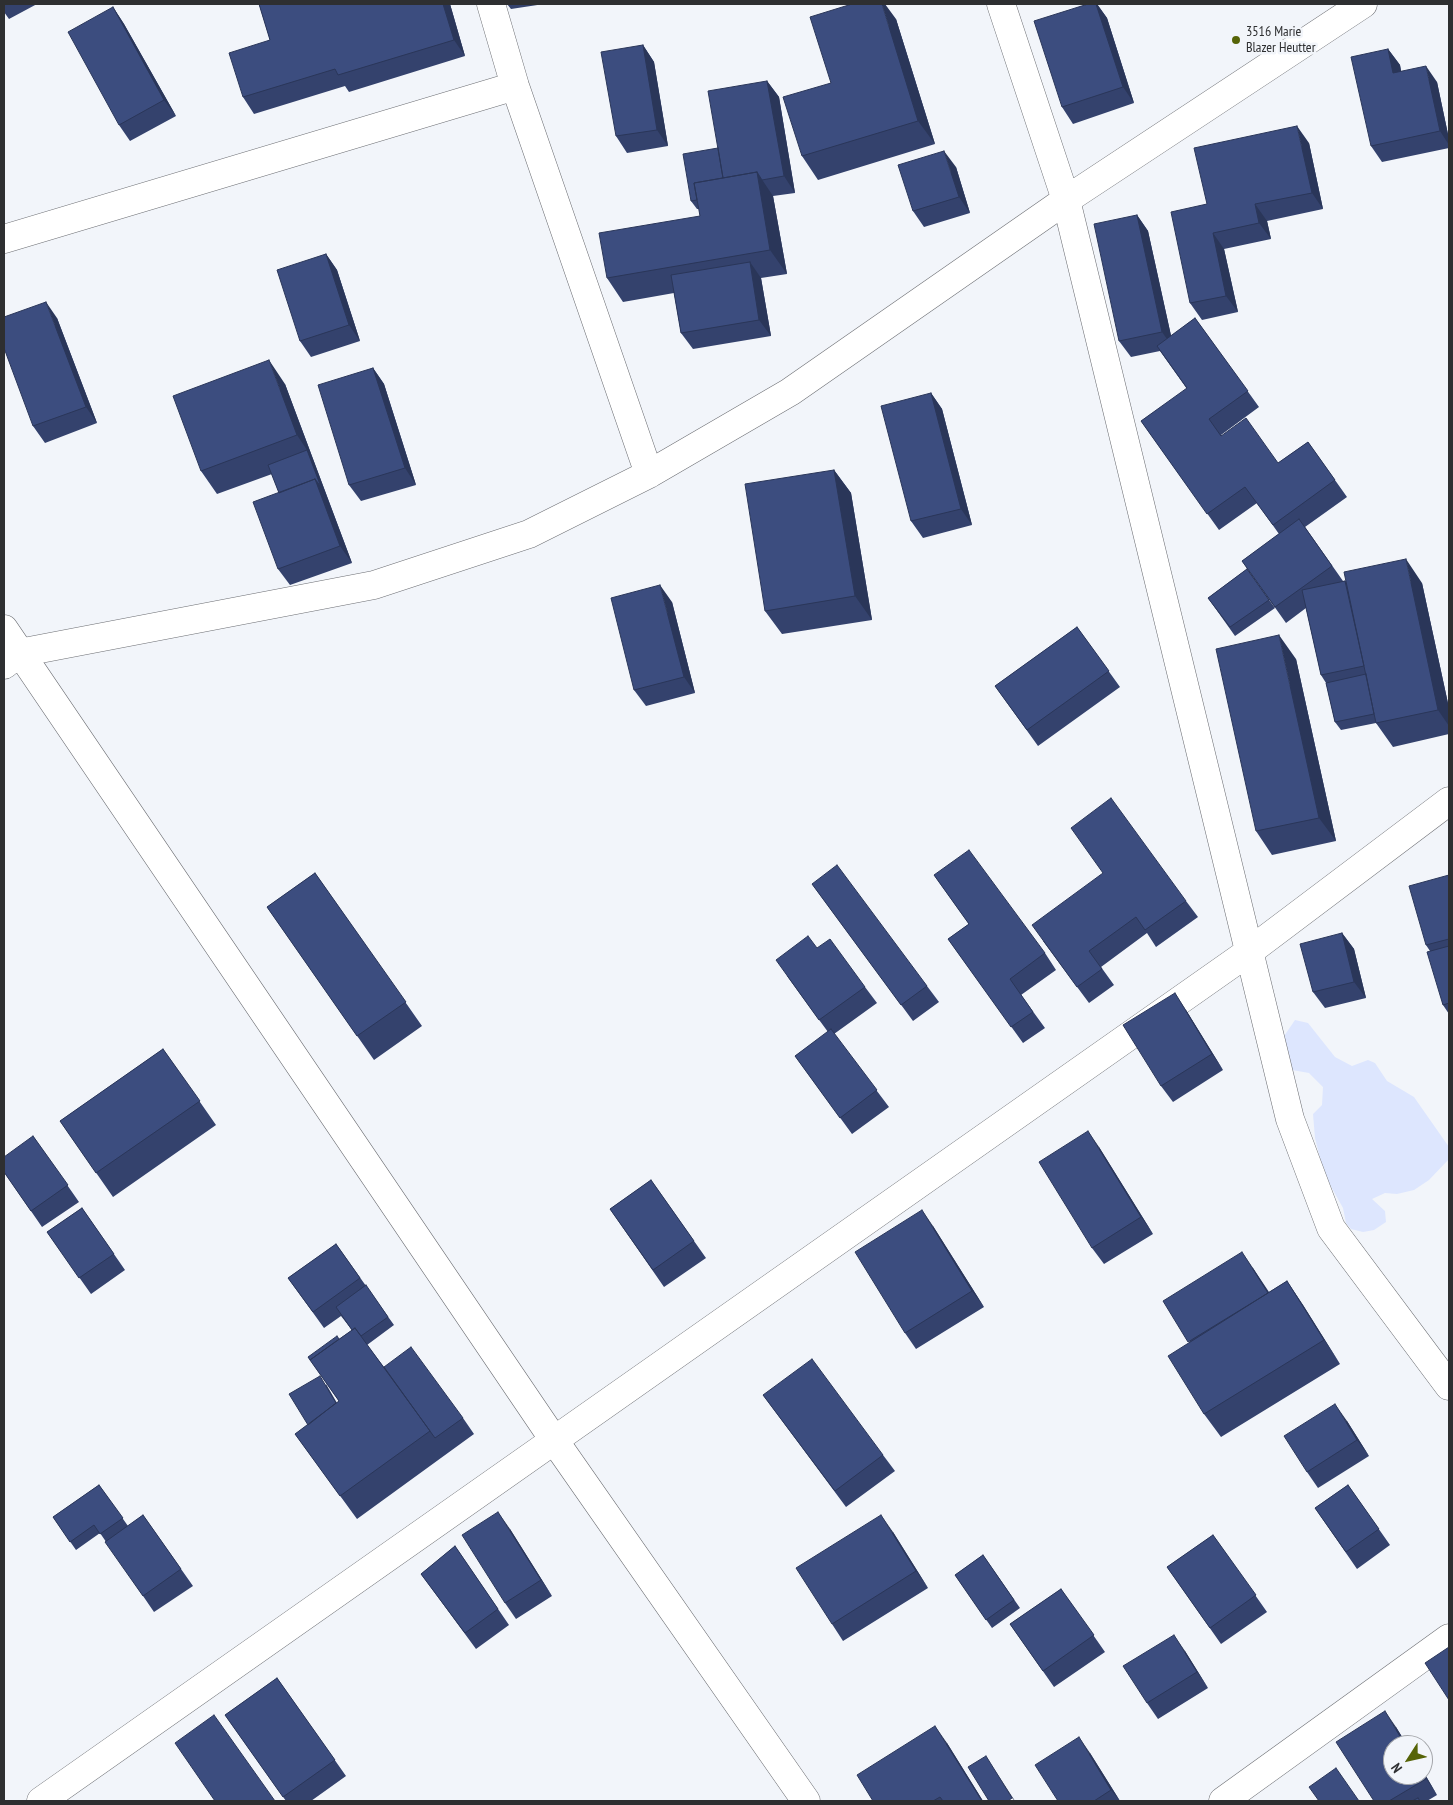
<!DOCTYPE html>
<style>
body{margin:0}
#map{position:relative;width:1453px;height:1805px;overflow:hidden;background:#f2f5fa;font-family:"PT Sans Narrow",sans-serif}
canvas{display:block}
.frame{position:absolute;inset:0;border:5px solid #2e2f31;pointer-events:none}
.north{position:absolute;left:1383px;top:1735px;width:50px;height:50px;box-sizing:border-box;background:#f2f5fa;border:1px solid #a4a6aa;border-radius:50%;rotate:235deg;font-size:14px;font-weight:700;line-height:20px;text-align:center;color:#2e2f31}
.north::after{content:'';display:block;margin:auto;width:18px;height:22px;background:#566407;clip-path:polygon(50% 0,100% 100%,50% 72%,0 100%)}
</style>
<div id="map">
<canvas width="1453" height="1805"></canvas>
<div class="frame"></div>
<div class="north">N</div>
</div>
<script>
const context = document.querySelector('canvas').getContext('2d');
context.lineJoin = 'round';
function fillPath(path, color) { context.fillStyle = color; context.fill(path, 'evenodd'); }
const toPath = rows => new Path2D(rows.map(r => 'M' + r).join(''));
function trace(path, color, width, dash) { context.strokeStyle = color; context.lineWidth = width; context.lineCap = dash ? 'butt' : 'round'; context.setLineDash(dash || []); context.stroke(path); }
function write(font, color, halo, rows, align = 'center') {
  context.font = font + ' "PT Sans Narrow",sans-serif'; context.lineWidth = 5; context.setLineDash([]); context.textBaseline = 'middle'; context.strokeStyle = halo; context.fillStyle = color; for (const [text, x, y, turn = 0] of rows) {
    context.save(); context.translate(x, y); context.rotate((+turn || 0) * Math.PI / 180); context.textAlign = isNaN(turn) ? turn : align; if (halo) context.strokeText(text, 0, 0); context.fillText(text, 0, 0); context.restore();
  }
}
const green = toPath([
 [1295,1020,1308,1023,1335,1057,1352,1066,1368,1060,1375,1063,1387,1081,1414,1097,1449,1147,1449,1159,1429,1180,1414,1190,1397,1194,1385,1193,1372,1199,1385,1211,1386,1222,1374,1230,1363,1232,1351,1229,1346,1223,1343,1208,1324,1174,1315,1138,1313,1114,1322,1105,1323,1087,1309,1073,1292,1070,1278,1045]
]);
const minor = toPath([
 [491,4,515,86,649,474],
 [1001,4,1066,200,1290,1119,1331,1228,1449,1386],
 [4,239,515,86],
 [4,629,554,1440,806,1801],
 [4,665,19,653,374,585,529,534,649,474,790,392,1066,200,1363,4],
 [41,1801,1250,951,1449,801],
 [1223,1801,1449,1638]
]);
const wall = toPath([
 [4,4,37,4,9,19,4,12],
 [259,4,450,4,465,56,349,92,345,86,254,114,243,97,270,40],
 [507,4,544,4,511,9],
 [1088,4,1097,4,1107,18,1134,103,1073,124,1062,107],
 [113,7,124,24,176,116,130,141,119,125],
 [896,19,935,144,818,180,802,156,831,83],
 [643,45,654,62,668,146,627,153,616,136],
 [1388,49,1400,65,1401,71,1437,82,1449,139,1449,148,1382,162,1371,146],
 [767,81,779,97,795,193,773,196,787,274,761,278,771,336,693,349,681,333,674,293,623,302,607,278,700,216,699,209,697,209,691,201,718,148],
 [1309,143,1323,209,1267,221,1271,239,1224,249,1238,312,1202,320,1190,303,1207,204],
 [956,167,970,213,924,227,913,211],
 [1137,215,1148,231,1171,336,1195,318,1259,407,1221,435,1278,463,1308,442,1347,497,1305,527,1343,581,1422,583,1449,708,1449,734,1393,747,1376,723,1341,730,1335,722,1326,683,1321,675,1306,608,1286,623,1242,561,1279,534,1257,503,1219,530,1141,421,1187,389,1160,351,1131,357,1119,341],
 [326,254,337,270,360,341,311,357,300,341],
 [57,318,97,423,45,443,33,426],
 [373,368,384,384,416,485,361,501,349,485],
 [285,384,352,563,290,585,278,569,279,493,272,474,217,494,201,471],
 [931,393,942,409,972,525,923,538,911,521],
 [834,470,851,493,872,620,782,634,765,611],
 [1247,569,1275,608,1235,636,1208,598],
 [672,602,695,693,646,706,634,690],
 [1077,627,1120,687,1038,746,995,686],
 [1296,659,1336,841,1272,855,1256,831],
 [315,873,422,1026,374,1060,267,907],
 [934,875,1045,953,1056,970,1021,995,1045,1028,1023,1043,948,939,969,924],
 [1449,875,1449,1014,1443,1005,1430,951,1426,945],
 [812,884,927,986,939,1002,913,1021],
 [1186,901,1198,917,1156,947,1147,933,1101,967,1114,985,1089,1003,1043,941],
 [1342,933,1354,949,1366,998,1325,1008,1313,992],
 [817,948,865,987,877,1003,834,1034,889,1107,852,1134,795,1056,828,1032,787,976],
 [1186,1010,1223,1070,1173,1102,1161,1086],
 [163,1049,216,1125,113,1197,60,1121],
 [33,1136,79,1202,42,1227,4,1172],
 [1099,1147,1153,1234,1104,1264,1092,1248],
 [651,1180,706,1258,664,1287,610,1209],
 [82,1208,125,1270,91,1294,47,1232],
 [933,1226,984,1307,916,1349,905,1333],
 [336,1244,394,1325,367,1345,384,1367,463,1418,474,1434,357,1519,295,1434,308,1425,326,1384,337,1403,339,1401,308,1357,339,1339,352,1330,341,1316,324,1328,288,1278],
 [1253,1268,1269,1292,1287,1281,1303,1305,1340,1364,1221,1437,1204,1414,1189,1342],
 [763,1395,883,1455,895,1471,846,1507],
 [1347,1421,1369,1456,1318,1488,1307,1472],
 [99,1485,128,1526,143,1515,193,1586,154,1612,100,1533,76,1550,53,1517],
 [1348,1485,1390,1545,1357,1569,1315,1508],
 [510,1529,552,1596,516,1619,505,1603],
 [893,1532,928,1588,843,1641,832,1624],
 [1213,1535,1267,1612,1221,1644,1167,1567],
 [455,1546,509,1625,476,1649,421,1574],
 [983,1555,1020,1608,992,1628,955,1575],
 [1061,1589,1105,1652,1054,1687,1010,1624],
 [1185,1651,1208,1688,1158,1719,1147,1703],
 [277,1678,346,1776,311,1801,286,1801,225,1715],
 [1396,1727,1407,1745,1393,1745,1423,1771,1437,1795,1427,1801,1374,1801],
 [947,1743,983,1801,873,1801],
 [1090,1753,1120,1801,1058,1801]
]);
const shadedWall = toPath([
 [443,4,450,4,465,56,454,40],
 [882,4,885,4,896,19,935,144,918,121],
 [1096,4,1097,4,1107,18,1134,103,1123,87],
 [113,7,124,24,176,116,164,100],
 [643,45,654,62,668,146,657,130],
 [1388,49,1400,65,1404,89,1393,73],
 [1426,66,1437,82,1449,139,1449,145,1440,131],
 [767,81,779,97,795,193,784,176],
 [1297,126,1309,143,1323,209,1312,193],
 [944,151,956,167,970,213,959,197],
 [757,172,773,196,787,274,770,250],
 [1255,204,1267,221,1271,239,1259,223],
 [1137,215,1148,231,1174,349,1162,332],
 [1213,233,1224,249,1238,312,1226,296],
 [326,254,337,270,360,341,349,325],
 [750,262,761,278,771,336,759,320],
 [46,302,57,318,97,423,86,407],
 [269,360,285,384,313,459,297,435],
 [373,368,384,384,416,485,405,468],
 [931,393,942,409,972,525,961,509],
 [307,450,313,459,352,563,340,546,315,479],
 [834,470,851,493,872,620,855,596],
 [1406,559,1422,583,1449,708,1449,726,1438,710],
 [660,585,672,602,695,693,684,677],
 [1279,635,1296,659,1336,841,1319,818],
 [1342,933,1354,949,1366,998,1354,982],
 [1175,993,1186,1010,1223,1070,1212,1054],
 [1088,1131,1099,1147,1153,1234,1141,1217],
 [922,1210,933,1226,984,1307,972,1291],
 [1242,1252,1253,1268,1279,1309,1268,1293],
 [1287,1281,1303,1305,1340,1364,1324,1340],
 [1335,1404,1347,1421,1369,1456,1357,1440],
 [498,1512,510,1529,552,1596,541,1580],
 [881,1515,893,1532,928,1588,916,1571],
 [1174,1635,1185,1651,1208,1688,1197,1672],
 [1385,1711,1396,1727,1407,1745,1405,1745],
 [935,1726,947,1743,983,1801,982,1801],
 [1079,1737,1090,1753,1120,1801,1111,1790],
 [986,1756,991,1764,1015,1801,1012,1798],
 [1423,1771,1437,1795,1423,1774]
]);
const building = toPath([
 [259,4,443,4,454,40,338,75,335,69,243,97,229,53,270,40,259,4],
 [852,4,882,4,918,121,802,156,783,97,831,83,810,17,852,4],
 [1088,4,1096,4,1123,87,1062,107,1034,21,1088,4],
 [113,7,164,100,119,125,68,32,113,7],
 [643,45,657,130,616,136,601,52,643,45],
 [1388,49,1393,73,1426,66,1440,131,1371,146,1351,57,1388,49],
 [767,81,784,176,762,180,757,172,723,178,708,91,767,81],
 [1297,126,1312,193,1255,204,1259,223,1213,233,1226,296,1190,303,1171,212,1207,204,1194,148,1297,126],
 [718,148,723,178,694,183,697,200,691,201,683,154,718,148],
 [944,151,959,197,913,211,898,165,944,151],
 [757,172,770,250,607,278,599,233,700,216,694,183,757,172],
 [1137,215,1162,332,1119,341,1094,224,1137,215],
 [326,254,349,325,300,341,277,270,326,254],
 [750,262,759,320,681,333,671,275,750,262],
 [46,302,86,407,33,426,4,348,4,317,46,302],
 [1195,318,1248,391,1209,419,1221,436,1246,418,1278,463,1308,442,1335,480,1273,525,1245,487,1207,514,1141,421,1187,388,1157,346,1195,318],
 [269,360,297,435,201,471,173,396,269,360],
 [373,368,405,468,349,485,318,385,373,368],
 [931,393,961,509,911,521,881,406,931,393],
 [307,450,321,487,315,479,279,493,268,465,307,450],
 [834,470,855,596,765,611,745,484,834,470],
 [315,479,340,546,278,569,253,502,315,479],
 [1299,519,1332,566,1275,607,1242,561,1299,519],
 [1406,559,1438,710,1376,723,1344,572,1406,559],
 [1247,569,1269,600,1230,627,1208,598,1247,569],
 [1345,581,1364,666,1321,675,1302,590,1345,581],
 [660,585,684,677,634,690,611,598,660,585],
 [1077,627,1109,671,1027,730,995,686,1077,627],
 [1279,635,1319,818,1256,831,1216,649,1279,635],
 [1366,674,1374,714,1335,722,1326,683,1366,674],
 [1111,798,1186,901,1145,930,1136,917,1089,951,1102,969,1077,987,1032,925,1103,873,1071,828,1111,798],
 [969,850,1045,953,1010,979,1033,1012,1011,1027,948,939,969,924,934,875,969,850],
 [837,865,927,986,901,1005,812,884,837,865],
 [315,873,406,1002,357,1036,267,907,315,873],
 [1449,875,1449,939,1426,945,1409,886,1449,875],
 [1342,933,1354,982,1313,992,1300,944,1342,933],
 [808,936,817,948,830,939,865,987,819,1020,776,960,808,936],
 [1449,946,1449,1003,1443,1005,1427,952,1449,946],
 [1175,993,1212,1054,1161,1086,1123,1025,1175,993],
 [831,1029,877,1090,840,1118,795,1056,831,1029],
 [163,1049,200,1101,96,1173,60,1121,163,1049],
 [1088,1131,1141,1217,1092,1248,1039,1162,1088,1131],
 [33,1136,68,1185,31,1211,4,1172,4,1157,33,1136],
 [651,1180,694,1241,653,1270,610,1209,651,1180],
 [82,1208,114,1254,79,1278,47,1232,82,1208],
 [922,1210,972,1291,905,1333,855,1252,922,1210],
 [336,1244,360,1278,313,1312,288,1278,336,1244],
 [1242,1252,1268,1293,1188,1342,1163,1301,1242,1252],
 [1287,1281,1324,1340,1204,1414,1168,1356,1287,1281],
 [366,1285,388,1317,361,1336,355,1328,352,1330,336,1307,366,1285],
 [355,1328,430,1431,340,1496,295,1434,339,1401,310,1360,355,1328],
 [337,1336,339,1339,310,1360,308,1357,337,1336],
 [411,1347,463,1418,435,1438,384,1367,411,1347],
 [812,1359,883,1455,835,1491,763,1395,812,1359],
 [320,1376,336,1403,308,1425,289,1394,320,1376],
 [1335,1404,1357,1440,1307,1472,1284,1436,1335,1404],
 [99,1485,123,1518,100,1534,94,1525,70,1542,53,1517,99,1485],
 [1348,1485,1379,1529,1346,1552,1315,1508,1348,1485],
 [498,1512,541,1580,505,1603,462,1535,498,1512],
 [143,1515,181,1569,143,1596,105,1542,143,1515],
 [881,1515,916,1571,832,1624,796,1568,881,1515],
 [1213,1535,1256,1595,1210,1628,1167,1567,1213,1535],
 [455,1546,498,1609,465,1633,421,1574,455,1546],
 [983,1555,1014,1600,986,1620,955,1575,983,1555],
 [1061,1589,1094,1635,1043,1671,1010,1624,1061,1589],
 [1174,1635,1197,1672,1147,1703,1123,1666,1174,1635],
 [1449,1647,1449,1700,1425,1663,1449,1647],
 [277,1678,335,1760,283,1797,225,1715,277,1678],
 [1385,1711,1405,1745,1393,1745,1393,1775,1423,1775,1423,1774,1426,1779,1389,1801,1374,1801,1336,1742,1385,1711],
 [214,1715,275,1801,215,1801,175,1743,214,1715],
 [935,1726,982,1801,943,1801,940,1797,933,1801,873,1801,857,1775,935,1726],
 [1079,1737,1111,1790,1094,1801,1058,1801,1035,1765,1079,1737],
 [986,1756,1012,1798,1008,1801,989,1801,968,1767,986,1756],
 [1336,1768,1359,1801,1319,1801,1309,1787,1336,1768],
 [1418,1798,1420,1801,1412,1801,1418,1798]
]);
const markers = [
 [1236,40,5,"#566407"]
];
const poiNames = [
 ["3516 Marie",1246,32],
 ["Blazer Heutter",1246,48]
];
fillPath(green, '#dde6fe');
trace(minor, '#6c6e73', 29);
trace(minor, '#fff', 28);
fillPath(wall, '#34426d');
fillPath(shadedWall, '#2a3659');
fillPath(building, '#3c4d7f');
trace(building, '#2a3659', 1);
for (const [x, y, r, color] of markers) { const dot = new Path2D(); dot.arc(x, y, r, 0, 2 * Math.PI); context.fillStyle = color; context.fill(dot); trace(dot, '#f2f5fa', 2); }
write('14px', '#2e2f31', '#f2f5fa', poiNames, 'left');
</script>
